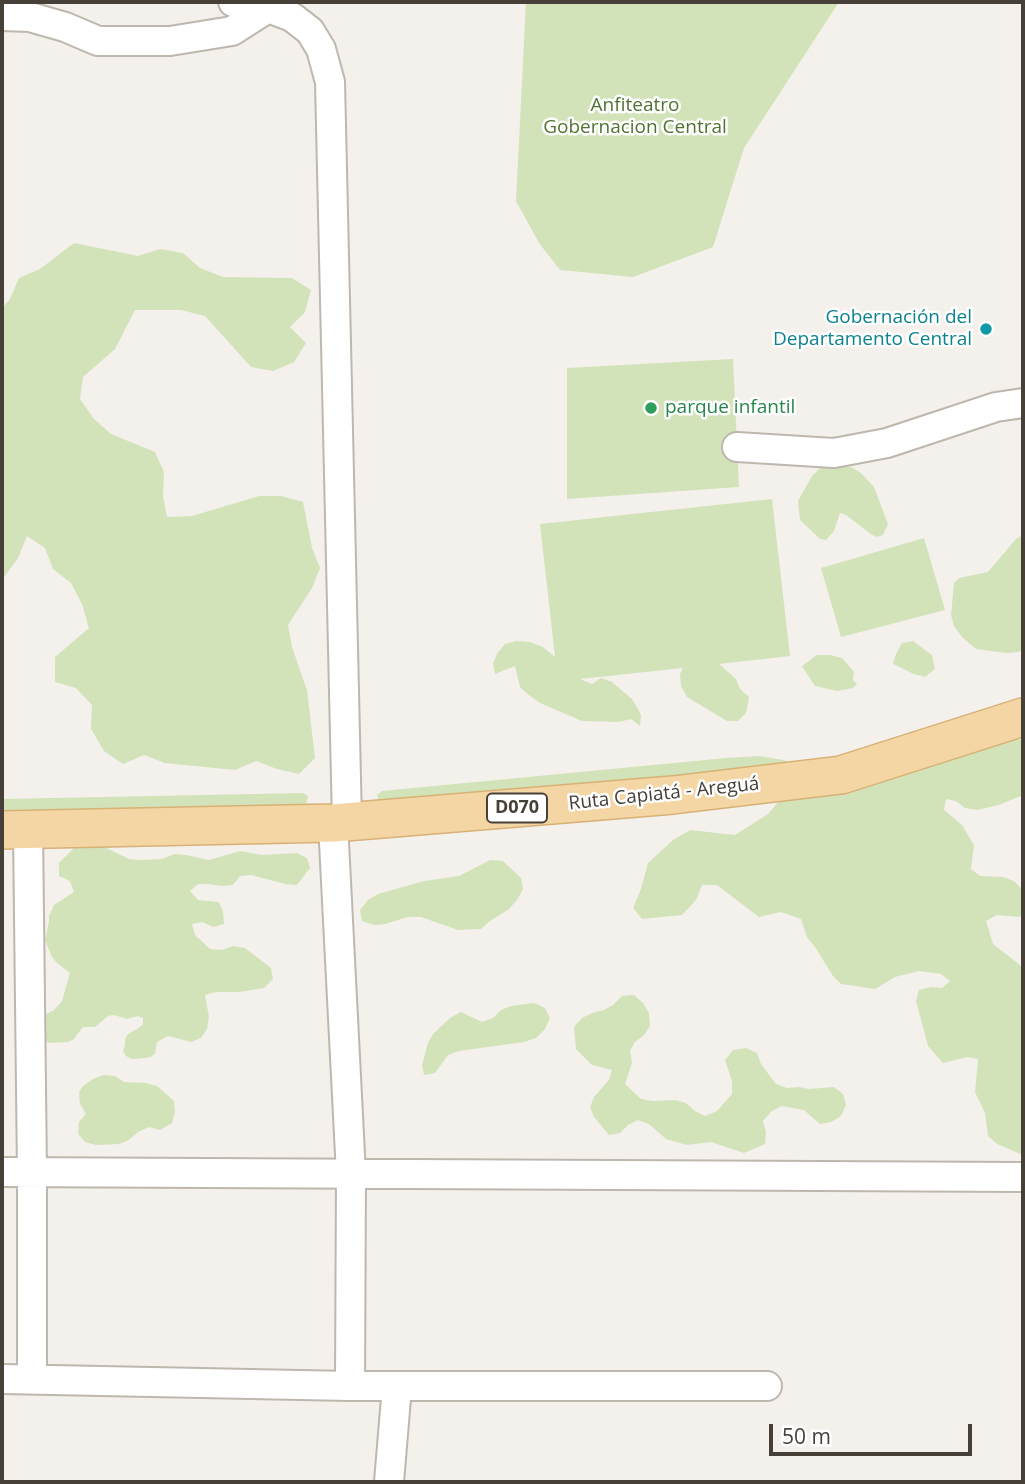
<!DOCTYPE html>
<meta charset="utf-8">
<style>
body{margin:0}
#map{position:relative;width:1025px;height:1484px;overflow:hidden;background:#f4f0eb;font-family:"Open Sans",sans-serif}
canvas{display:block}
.frame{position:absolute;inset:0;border:4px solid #474039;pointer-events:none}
.scale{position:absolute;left:769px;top:1424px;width:203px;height:32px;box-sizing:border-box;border:4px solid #474039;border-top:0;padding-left:9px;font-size:21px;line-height:24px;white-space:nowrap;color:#474039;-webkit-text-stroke:5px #fff;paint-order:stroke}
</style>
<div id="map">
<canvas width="1025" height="1484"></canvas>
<div class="frame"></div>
<div class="scale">50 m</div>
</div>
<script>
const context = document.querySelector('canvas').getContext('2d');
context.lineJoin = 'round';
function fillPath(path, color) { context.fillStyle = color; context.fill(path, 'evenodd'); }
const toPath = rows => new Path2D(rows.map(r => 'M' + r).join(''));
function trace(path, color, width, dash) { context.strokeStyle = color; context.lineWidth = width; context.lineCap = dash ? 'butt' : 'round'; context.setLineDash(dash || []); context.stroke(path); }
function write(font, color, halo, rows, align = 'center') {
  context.font = font + ' "Open Sans",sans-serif'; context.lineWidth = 5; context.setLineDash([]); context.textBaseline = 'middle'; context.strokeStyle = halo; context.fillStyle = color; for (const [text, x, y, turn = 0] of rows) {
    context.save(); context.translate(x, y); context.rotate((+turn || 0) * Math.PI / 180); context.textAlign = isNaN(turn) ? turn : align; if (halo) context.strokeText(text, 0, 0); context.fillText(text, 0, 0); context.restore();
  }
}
const green = toPath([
 [526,2,839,2,744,148,713,247,633,277,560,270,539,243,516,201],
 [74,243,138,256,160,249,183,253,200,268,223,277,292,278,311,290,305,312,290,327,306,343,294,362,273,371,251,367,205,316,181,310,135,310,115,349,83,377,80,399,94,419,111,434,155,452,164,472,163,496,167,517,192,516,259,496,281,496,303,502,312,548,320,568,312,588,288,625,292,647,307,690,315,758,299,774,277,769,256,761,235,770,165,763,144,755,123,764,104,751,91,729,92,705,76,688,55,682,55,657,89,628,82,604,71,583,53,569,45,548,27,536,18,558,5,576,2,577,2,308,10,299,19,278,40,269],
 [733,359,739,487,567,499,567,368],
 [832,465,851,467,861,473,874,487,888,524,883,535,877,537,872,535,846,515,840,513,834,531,826,540,820,539,800,520,798,501,812,476,820,468],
 [772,499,790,656,719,664,736,679,740,689,749,697,746,713,738,721,727,721,687,697,681,686,680,674,683,668,580,679,592,684,601,678,612,682,632,699,638,709,641,715,640,726,631,719,619,722,582,721,540,703,529,695,520,687,515,666,495,674,493,663,498,652,505,644,516,641,530,642,543,647,555,657,540,524],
 [1023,535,1023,650,1018,652,1006,653,976,649,962,637,954,626,951,615,954,583,959,578,988,572,1016,539],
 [924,538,945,610,841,637,821,568],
 [913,641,932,655,935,669,925,677,914,674,893,664,896,654,902,643],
 [817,655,830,655,842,658,854,672,853,680,857,684,853,688,837,691,815,686,802,666],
 [993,737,1023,740,1023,795,999,805,977,810,965,808,956,801,946,799,944,810,962,825,974,845,971,869,980,876,1003,877,1014,881,1023,890,1023,914,1019,917,997,915,986,921,993,944,1020,965,1023,970,1023,1155,997,1144,988,1136,985,1113,975,1092,978,1059,967,1057,943,1063,928,1046,916,1001,919,990,931,987,942,988,950,981,941,974,919,971,895,977,875,989,841,984,833,976,815,947,807,937,801,919,781,912,759,917,717,885,702,885,696,900,682,915,642,919,633,908,641,889,648,863,673,840,690,830,735,835,768,814,780,800,914,749,964,756],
 [759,756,783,760,790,762,787,765,382,802,378,799,377,795,382,791,726,758],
 [303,793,308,796,306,804,303,805,2,811,2,799],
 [87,844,98,844,129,859,140,860,162,859,174,854,186,855,209,860,240,851,262,855,297,853,307,858,310,868,297,885,285,884,251,875,240,876,233,885,221,886,209,884,198,884,190,891,198,900,219,902,223,912,224,924,213,927,202,922,192,924,195,935,210,949,222,950,233,946,245,948,271,968,273,979,264,988,239,992,216,992,205,995,209,1017,207,1029,201,1038,191,1042,168,1036,157,1042,155,1053,151,1057,145,1058,132,1059,126,1056,123,1051,125,1045,125,1039,128,1034,139,1028,143,1024,143,1018,138,1016,127,1019,114,1015,108,1016,95,1027,83,1027,73,1040,68,1042,50,1043,45,1041,36,1033,43,1016,54,1010,62,1001,70,973,56,962,52,957,45,940,49,921,49,916,54,905,74,892,70,881,59,876,59,863,75,847],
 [490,860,503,861,521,878,523,889,517,900,509,909,490,921,481,929,458,930,421,917,408,917,385,924,374,925,362,921,360,910,368,900,378,894,424,881,459,876],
 [634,995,643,1003,649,1013,650,1026,644,1035,635,1042,630,1051,632,1063,625,1084,641,1099,652,1101,675,1100,686,1103,695,1111,705,1116,717,1111,732,1094,732,1081,725,1060,733,1050,746,1048,757,1053,761,1064,776,1084,787,1088,799,1087,809,1089,834,1087,843,1094,846,1105,841,1116,831,1122,820,1124,804,1110,782,1106,772,1111,763,1121,766,1132,765,1144,744,1153,711,1142,687,1145,666,1139,649,1124,638,1120,628,1125,620,1133,609,1135,594,1117,590,1107,594,1097,609,1080,612,1070,592,1065,576,1049,574,1027,582,1018,592,1013,604,1010,613,1005,622,996],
 [534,1003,545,1008,550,1018,545,1029,536,1038,524,1042,459,1051,448,1055,435,1073,424,1075,422,1065,428,1043,433,1034,450,1018,461,1012,482,1022,493,1018,501,1010,511,1006],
 [103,1075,115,1076,124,1082,146,1083,157,1086,174,1101,175,1112,172,1123,160,1130,149,1127,138,1132,129,1140,119,1144,96,1145,85,1142,78,1134,79,1122,86,1114,80,1104,79,1092,83,1086,93,1079]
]);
const minor = toPath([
 [233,2,268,8,292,17,310,31,321,49,330,82,347,822],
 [2,16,30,17,65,27,98,41,170,41,232,31,268,8],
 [737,447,834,453,887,443,996,407,1023,403],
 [333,823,351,1174,350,1386],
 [28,830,32,1173,32,1379],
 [2,1172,1023,1177],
 [2,1379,350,1386,767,1386],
 [389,1482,397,1386]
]);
const major = toPath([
 [2,830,333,823,673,795,841,775,1023,717]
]);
const markers = [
 [986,329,7,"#0f9aa8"],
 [651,408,7,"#2e9e5b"]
];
const shields = [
 [517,808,60]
];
const shieldNames = [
 ["D070",517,808]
];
const parkNames = [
 ["Anfiteatro",635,106],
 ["Gobernacion Central",635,128]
];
const cultureNames = [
 ["Gobernación del",972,318],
 ["Departamento Central",972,340]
];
const leisureNames = [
 ["parque infantil",665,408]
];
const streetNames = [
 ["Ruta Capiatá - Areguá",664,794,-6]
];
fillPath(green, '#d3e3b9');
trace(minor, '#beb7ae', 32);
trace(major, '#d7b175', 40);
trace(minor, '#fff', 28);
trace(major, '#f3d6a4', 37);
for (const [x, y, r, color] of markers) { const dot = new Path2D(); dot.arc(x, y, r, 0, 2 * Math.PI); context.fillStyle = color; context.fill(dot); trace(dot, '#fff', 2.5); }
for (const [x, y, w] of shields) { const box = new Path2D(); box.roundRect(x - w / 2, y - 14.5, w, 29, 5); context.fillStyle = '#fff'; context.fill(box); trace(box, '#474039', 2); }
write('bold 18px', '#474039', null, shieldNames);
write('19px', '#507333', '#fff', parkNames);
write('19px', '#0d838f', '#fff', cultureNames, 'right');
write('19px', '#27864d', '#fff', leisureNames, 'left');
write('19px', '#474039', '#fff', streetNames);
</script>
